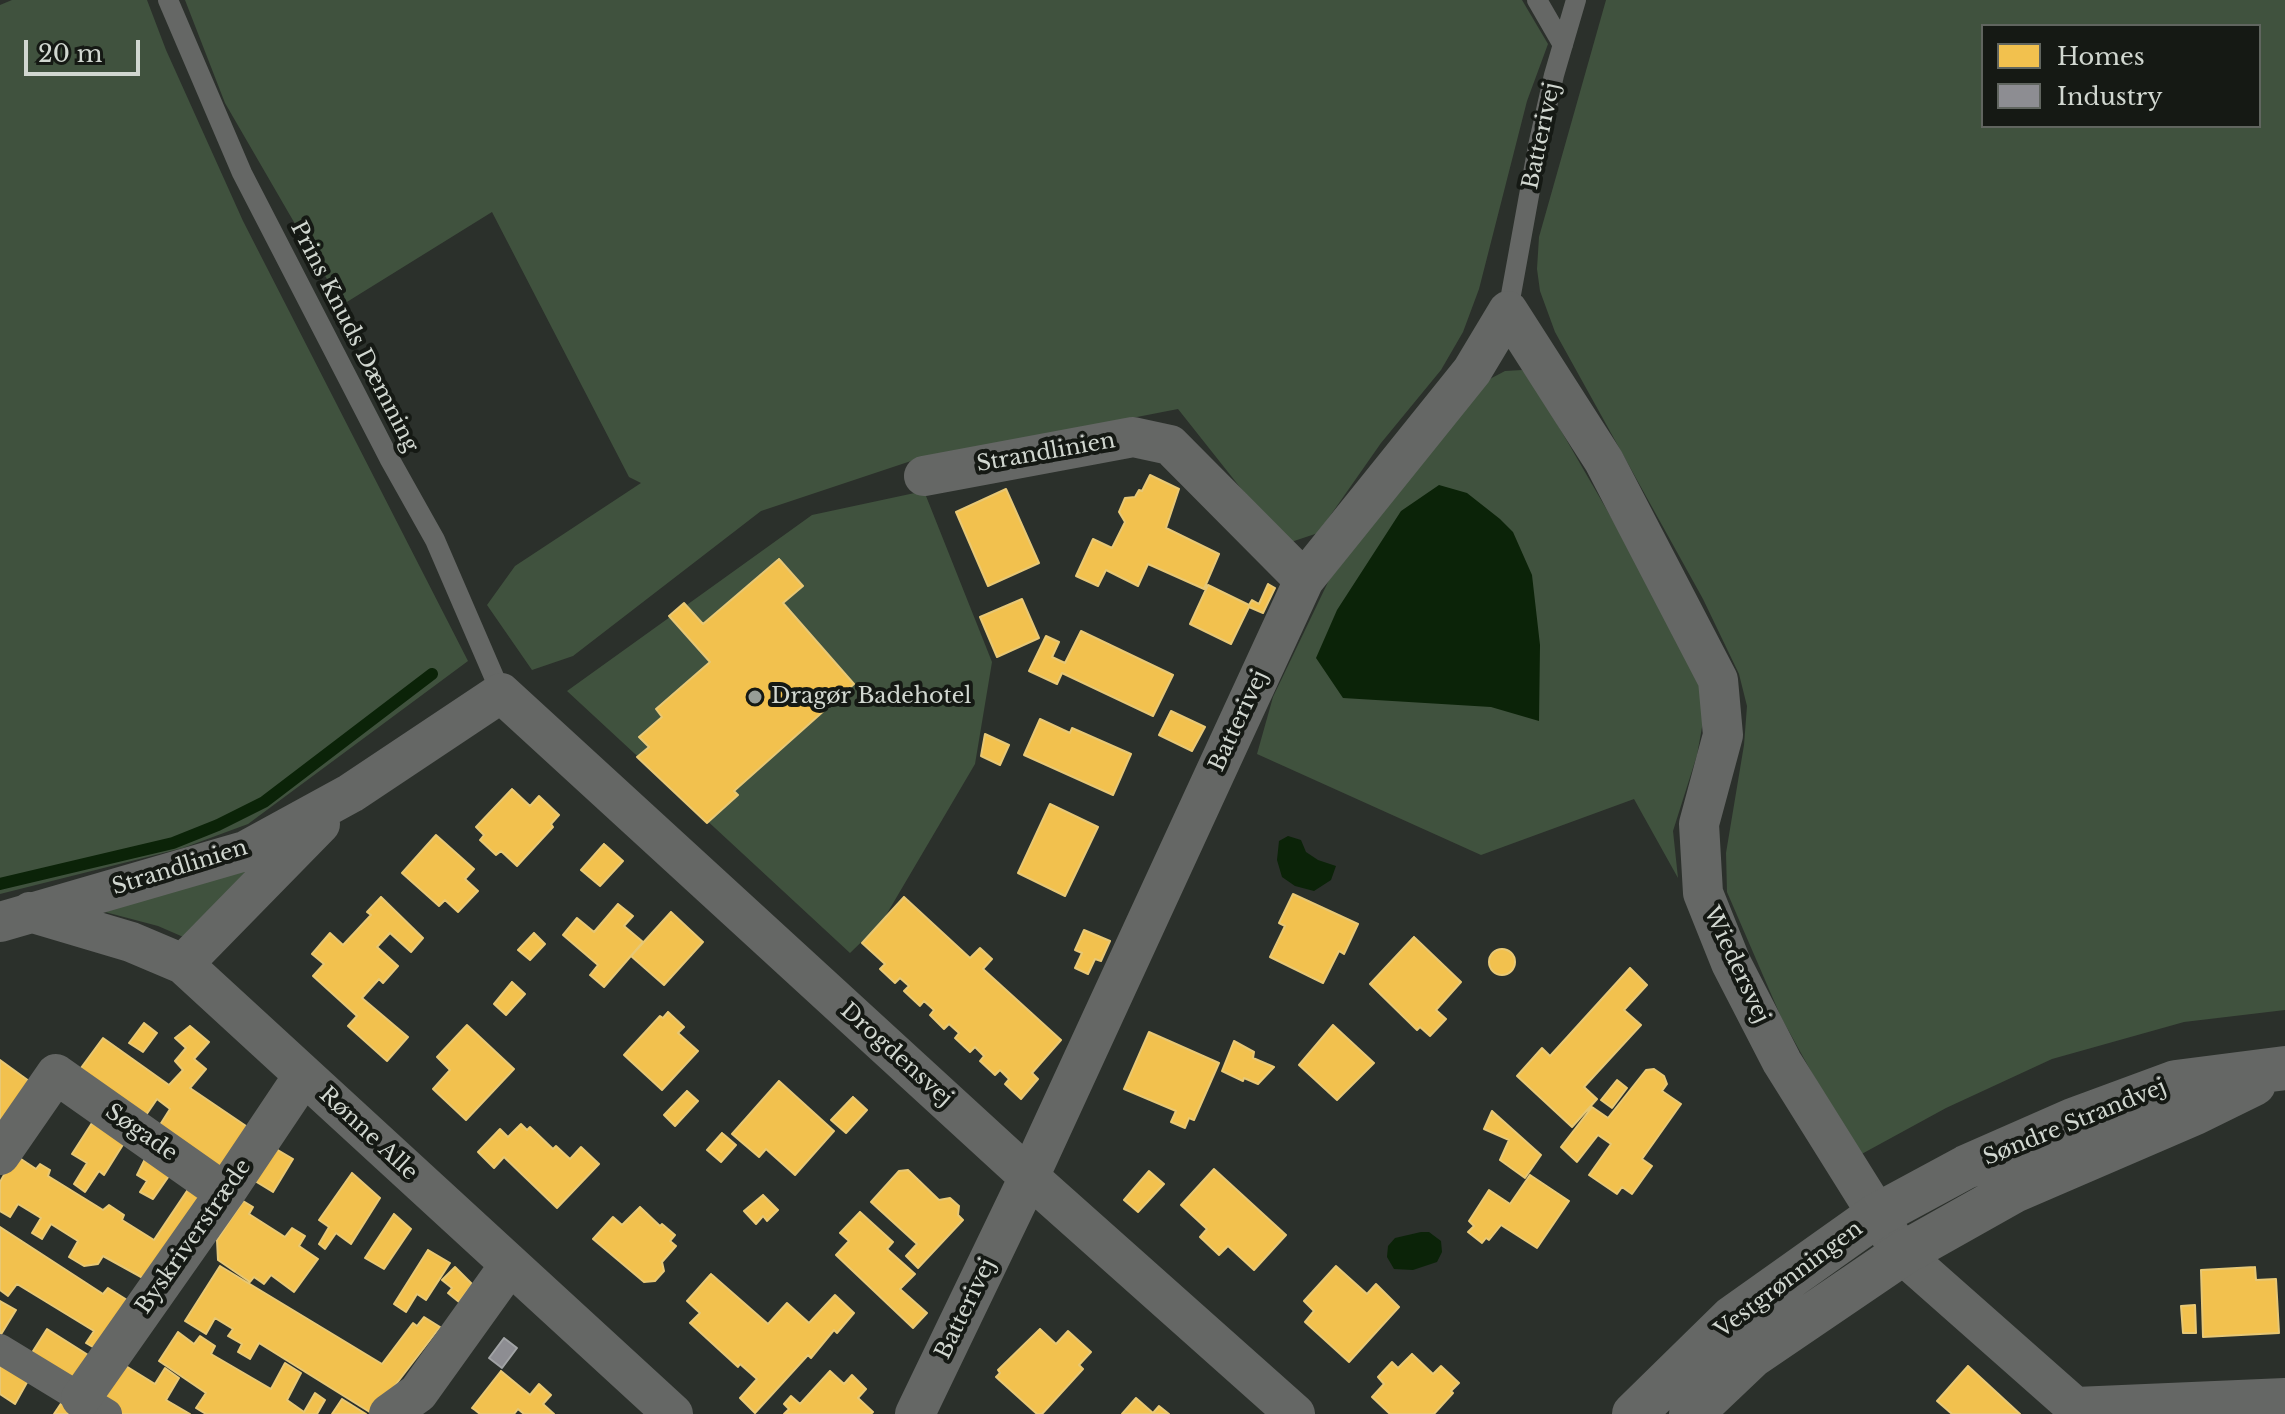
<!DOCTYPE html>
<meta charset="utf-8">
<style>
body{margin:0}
#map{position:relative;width:2285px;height:1414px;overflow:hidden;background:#2b302b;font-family:"Libre Baskerville",serif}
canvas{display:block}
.legend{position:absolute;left:1981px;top:24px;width:280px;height:104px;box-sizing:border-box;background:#151914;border:2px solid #60655f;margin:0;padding:10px 14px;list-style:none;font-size:24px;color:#d1d7d0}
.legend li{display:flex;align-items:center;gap:16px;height:40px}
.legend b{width:40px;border:2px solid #60655f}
.scale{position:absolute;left:24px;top:40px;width:116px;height:36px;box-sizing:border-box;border:4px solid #d1d7d0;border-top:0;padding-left:10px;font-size:24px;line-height:28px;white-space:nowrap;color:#d1d7d0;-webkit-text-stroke:6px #151914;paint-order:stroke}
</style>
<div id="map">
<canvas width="2285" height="1414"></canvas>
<ul class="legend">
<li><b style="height:22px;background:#f2c14e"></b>Homes</li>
<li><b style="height:22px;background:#8d8d92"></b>Industry</li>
</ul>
<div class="scale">20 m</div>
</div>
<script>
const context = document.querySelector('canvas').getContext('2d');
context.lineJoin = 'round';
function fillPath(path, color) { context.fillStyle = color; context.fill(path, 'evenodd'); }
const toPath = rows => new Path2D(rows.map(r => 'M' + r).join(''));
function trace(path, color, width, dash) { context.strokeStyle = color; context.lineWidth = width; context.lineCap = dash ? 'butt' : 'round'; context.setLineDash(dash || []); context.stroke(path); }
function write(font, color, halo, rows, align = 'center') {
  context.font = font + ' "Libre Baskerville",serif'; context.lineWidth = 8; context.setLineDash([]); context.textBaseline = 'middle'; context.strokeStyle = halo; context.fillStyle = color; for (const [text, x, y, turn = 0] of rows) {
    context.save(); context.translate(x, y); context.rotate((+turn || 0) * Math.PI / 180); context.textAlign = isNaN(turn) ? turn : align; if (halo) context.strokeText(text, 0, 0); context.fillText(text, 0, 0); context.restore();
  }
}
const green = toPath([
 [12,0,147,0,166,50,243,221,468,661,248,824,183,848,0,894,0,5],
 [185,0,1522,0,1548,44,1527,101,1479,289,1463,332,1441,370,1381,443,1318,533,1285,544,1178,409,911,461,761,511,573,656,532,670,487,605,515,566,641,483,629,477,492,212,342,305,225,103],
 [1606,0,2285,0,2285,1010,2184,1022,2052,1059,1946,1108,1858,1156,1781,1017,1727,892,1726,853,1744,745,1747,706,1739,674,1703,599,1555,332,1540,291,1537,269,1539,237],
 [1983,26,2259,26,2259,126,1983,126],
 [1522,370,1537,389,1704,678,1706,705,1697,755,1673,831,1678,878,1634,799,1481,855,1257,754,1273,697,1329,580,1486,381,1505,371],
 [924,491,992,662,975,764,882,922,850,953,567,691,812,515],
 [261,857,188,939,158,926,105,912]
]);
const water = toPath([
 [1439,485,1467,493,1500,519,1513,532,1532,575,1540,645,1539,721,1491,707,1343,698,1316,658,1337,610,1401,511],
 [1288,836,1301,840,1306,852,1318,860,1336,866,1331,880,1314,891,1295,886,1282,877,1277,860,1279,841],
 [1421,1232,1429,1232,1441,1241,1442,1252,1437,1262,1413,1270,1394,1269,1387,1257,1388,1246,1395,1238]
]);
const homes = toPath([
 [1150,475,1179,489,1166,528,1219,554,1204,589,1148,564,1138,586,1106,570,1098,586,1076,576,1093,539,1112,548,1125,522,1119,512,1125,498,1135,497,1139,490,1142,491,1150,475],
 [1006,489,1039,563,988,586,956,512,1006,489],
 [779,559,803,586,783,603,854,684,734,791,738,795,707,823,637,757,649,747,639,737,662,717,656,709,710,662,669,616,684,603,703,624,779,559],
 [1268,584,1275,588,1263,613,1249,607,1231,644,1190,624,1208,585,1249,605,1252,600,1259,604,1268,584],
 [1022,599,1039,638,997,657,980,617,1022,599],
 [1081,631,1173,675,1153,716,1062,673,1057,684,1029,671,1046,636,1059,642,1052,657,1065,663,1081,631],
 [1171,711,1205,727,1192,751,1159,735,1171,711],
 [1040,719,1070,733,1072,728,1131,754,1113,795,1024,755,1040,719],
 [985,734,1009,745,1000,765,981,756,985,734],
 [512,789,530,806,539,796,559,815,551,824,553,827,517,866,501,851,496,855,480,840,484,835,476,827,512,789],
 [1050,804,1098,827,1065,896,1018,873,1050,804],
 [436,835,474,869,465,879,478,891,458,912,445,900,439,906,402,873,436,835],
 [604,844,623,861,600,886,581,870,604,844],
 [1293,894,1358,924,1344,954,1339,951,1323,983,1270,957,1285,926,1279,923,1293,894],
 [381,897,423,938,411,952,390,933,377,947,398,966,383,983,379,979,362,998,408,1037,387,1061,348,1026,357,1016,313,976,324,964,312,954,330,933,343,945,371,915,367,912,381,897],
 [904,897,970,958,980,948,992,959,983,969,1061,1040,1032,1073,1038,1079,1021,1099,1005,1084,1009,1079,1000,1070,995,1075,980,1061,984,1056,975,1047,970,1052,955,1038,959,1033,949,1024,944,1029,930,1015,934,1010,924,1001,920,1006,904,991,909,986,900,978,895,983,880,969,885,964,862,943,904,897],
 [618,904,633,916,624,926,643,942,604,987,590,975,598,965,563,935,577,918,594,932,618,904],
 [671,912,703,942,664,985,631,956,671,912],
 [1084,930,1110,941,1101,961,1095,959,1088,974,1075,968,1082,953,1075,950,1084,930],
 [534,933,545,944,530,960,518,950,534,933],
 [1414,937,1461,982,1436,1010,1446,1019,1430,1036,1420,1027,1417,1030,1370,984,1414,937],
 '1489 962a13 13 0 1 1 26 0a13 13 0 1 1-26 0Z',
 [1630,968,1647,985,1624,1010,1641,1025,1584,1087,1597,1099,1572,1127,1517,1076,1542,1048,1550,1056,1630,968],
 [512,982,525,994,506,1015,494,1004,512,982],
 [668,1012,684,1027,678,1033,698,1051,662,1090,624,1055,660,1016,663,1018,668,1012],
 [144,1023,157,1033,143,1052,129,1043,144,1023],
 [467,1025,514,1069,466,1120,433,1089,450,1070,437,1057,467,1025],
 [1333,1025,1374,1063,1337,1100,1299,1065,1333,1025],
 [190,1026,209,1042,194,1059,206,1069,190,1088,249,1128,221,1170,158,1128,170,1109,157,1099,144,1118,78,1072,103,1038,169,1085,183,1070,175,1061,186,1048,175,1038,190,1026],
 [1149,1032,1219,1063,1194,1120,1189,1118,1185,1128,1171,1122,1176,1111,1124,1089,1149,1032],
 [1234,1041,1254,1052,1253,1058,1274,1067,1258,1084,1244,1078,1243,1081,1222,1071,1234,1041],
 [0,1060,40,1089,0,1124,0,1060],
 [1654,1069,1664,1076,1667,1084,1662,1091,1681,1104,1642,1159,1652,1166,1632,1194,1622,1187,1617,1194,1589,1175,1611,1144,1598,1135,1577,1162,1561,1147,1592,1107,1608,1118,1646,1070,1654,1069],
 [1617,1080,1627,1088,1612,1108,1601,1100,1617,1080],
 [779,1081,834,1131,795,1175,766,1149,759,1157,732,1134,779,1081],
 [687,1091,698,1101,675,1126,664,1115,687,1091],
 [853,1097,867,1110,846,1133,831,1120,853,1097],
 [1492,1111,1541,1155,1525,1178,1500,1160,1509,1140,1484,1129,1492,1111],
 [92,1123,124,1143,104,1175,99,1171,85,1192,74,1184,87,1163,72,1154,92,1123],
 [521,1124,527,1130,530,1127,553,1149,556,1146,570,1159,581,1147,599,1164,557,1208,504,1157,494,1168,478,1152,500,1129,508,1137,521,1124],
 [722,1133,736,1145,721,1162,707,1150,722,1133],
 [276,1149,293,1159,273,1192,255,1181,276,1149],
 [15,1155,36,1169,40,1164,50,1170,48,1176,103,1210,109,1205,124,1215,122,1220,154,1240,191,1185,206,1195,152,1283,103,1256,98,1264,84,1266,69,1257,78,1241,51,1224,42,1239,32,1233,41,1218,18,1204,10,1217,0,1211,0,1182,15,1155],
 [146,1157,171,1173,153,1199,140,1192,147,1181,137,1175,146,1157],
 [1214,1169,1286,1235,1254,1270,1228,1246,1219,1255,1200,1237,1207,1229,1181,1205,1214,1169],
 [908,1170,939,1200,950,1198,959,1206,958,1215,963,1220,918,1268,906,1256,917,1244,871,1202,899,1171,908,1170],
 [1149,1171,1164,1184,1138,1212,1124,1200,1149,1171],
 [352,1173,380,1198,351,1244,336,1233,325,1249,319,1244,329,1227,319,1220,352,1173],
 [1530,1175,1569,1201,1537,1248,1501,1225,1489,1240,1486,1238,1482,1243,1468,1232,1474,1226,1469,1221,1489,1190,1510,1204,1530,1175],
 [763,1195,778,1210,767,1221,763,1216,756,1224,744,1211,763,1195],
 [243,1201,253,1207,249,1214,285,1237,292,1228,305,1236,299,1246,318,1259,294,1292,271,1275,264,1284,254,1277,250,1282,218,1260,217,1240,243,1201],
 [640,1207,660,1226,662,1224,675,1235,670,1241,676,1246,662,1262,664,1271,655,1281,644,1282,593,1239,613,1217,622,1225,640,1207],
 [860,1212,893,1242,887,1249,915,1274,900,1289,927,1313,913,1328,836,1255,849,1241,840,1233,860,1212],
 [394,1214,411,1229,384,1269,365,1258,394,1214],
 [0,1227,103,1294,108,1288,135,1305,103,1353,86,1343,94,1331,17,1284,8,1296,0,1290,0,1227],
 [428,1250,450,1263,426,1300,417,1294,406,1312,394,1304,428,1250],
 [220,1266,382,1364,413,1323,417,1326,424,1317,440,1327,373,1414,259,1343,250,1359,238,1352,242,1344,228,1336,233,1329,215,1318,206,1334,185,1321,220,1266],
 [1336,1266,1367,1294,1376,1284,1399,1307,1349,1362,1305,1322,1314,1311,1304,1301,1336,1266],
 [455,1267,472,1284,459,1302,448,1293,452,1288,442,1280,455,1267],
 [2255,1267,2256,1280,2276,1279,2279,1333,2203,1337,2201,1270,2255,1267],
 [711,1274,768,1324,787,1303,809,1323,835,1295,854,1313,837,1333,834,1330,811,1358,808,1355,755,1413,740,1398,757,1379,740,1364,738,1367,690,1323,700,1313,687,1301,711,1274],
 [0,1301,16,1310,0,1336,0,1301],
 [2195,1305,2196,1333,2183,1333,2181,1306,2195,1305],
 [47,1329,96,1360,78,1389,28,1359,47,1329],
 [1040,1329,1056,1344,1068,1331,1091,1352,1079,1365,1083,1369,1042,1414,1037,1414,996,1377,1000,1373,998,1370,1040,1329],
 [178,1332,194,1344,200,1336,215,1346,211,1354,271,1389,285,1363,301,1373,287,1400,304,1412,315,1393,325,1400,317,1414,206,1414,196,1408,206,1393,159,1361,178,1332],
 [1412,1354,1433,1374,1441,1366,1459,1383,1451,1391,1453,1393,1434,1414,1390,1414,1372,1397,1384,1384,1378,1377,1392,1362,1398,1368,1412,1354],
 [0,1359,30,1377,15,1404,0,1394,0,1359],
 [121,1363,155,1384,165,1368,179,1378,166,1400,190,1414,121,1414,98,1400,121,1363],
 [1968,1366,2020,1414,1952,1414,1937,1401,1968,1366],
 [501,1371,530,1395,539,1384,551,1395,543,1404,554,1414,524,1414,518,1409,514,1414,480,1414,475,1410,472,1408,501,1371],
 [830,1371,844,1384,852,1375,866,1389,858,1398,873,1412,871,1414,784,1414,789,1409,784,1404,791,1396,800,1404,830,1371],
 [1136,1398,1153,1413,1159,1406,1169,1414,1122,1414,1136,1398],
 [64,1399,79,1414,54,1414,64,1399],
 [342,1399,366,1414,332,1414,342,1399]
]);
const industry = toPath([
 [504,1338,517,1348,502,1368,489,1358,504,1338]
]);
const stream = toPath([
 [0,884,173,843,218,825,264,802,432,674]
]);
const service = toPath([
 [168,0,242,173,389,458,435,540,501,693],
 [1537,0,1563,45],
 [1508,311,1538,146,1554,75,1576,0]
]);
const pedestrian = toPath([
 [0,1349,107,1414]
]);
const minor = toPath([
 [924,476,1133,437,1170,445,1304,580],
 [30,912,131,942,183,964,673,1414],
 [0,922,245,851,351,793,501,693,1029,1177,1295,1414],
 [183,964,320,824],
 [0,1155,56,1074,225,1193],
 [81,1398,225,1193,304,1075],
 [2076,1407,2285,1398],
 [389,1414,418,1393,509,1266],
 [915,1414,1029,1177,1304,580,1472,371,1508,311,1604,461,1718,680,1723,735,1699,824,1703,893,1731,963,1782,1062,1902,1254,2083,1414]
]);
const tertiary = toPath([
 [1634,1414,1732,1318,1877,1215,1966,1167,2073,1120,2176,1082,2285,1068],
 [1691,1414,1752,1356,1902,1254,2014,1191,2195,1113,2254,1084]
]);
const markers = [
 [755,697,8,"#979d96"]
];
const streetNames = [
 ["Batterivej",1542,136,-78],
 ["Prins Knuds Dæmning",354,337,63],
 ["Strandlinien",1046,453,-10],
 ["Batterivej",1239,721,-65],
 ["Strandlinien",180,868,-17],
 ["Wiedersvej",1736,965,65],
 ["Drogdensvej",896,1055,42],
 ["Søndre Strandvej",2075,1123,-22],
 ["Søgade",141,1133,35],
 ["Rønne Alle",368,1134,43],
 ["Byskriverstræde",194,1237,-55],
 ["Vestgrønningen",1789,1280,-37],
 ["Batterivej",966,1309,-64]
];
const poiNames = [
 ["Dragør Badehotel",771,697]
];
fillPath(green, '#40523e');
fillPath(water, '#0b2308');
fillPath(homes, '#f2c14e');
trace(homes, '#e8c875', 2);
fillPath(industry, '#8d8d92');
trace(industry, '#a1a3a5', 2);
trace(stream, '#0b2308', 12);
trace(service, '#656765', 20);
trace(pedestrian, '#656765', 30);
trace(minor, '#656765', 40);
trace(tertiary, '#656765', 44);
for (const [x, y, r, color] of markers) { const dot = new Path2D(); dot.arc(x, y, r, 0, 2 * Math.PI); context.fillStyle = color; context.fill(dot); trace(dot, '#151914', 3); }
write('22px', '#d1d7d0', '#151914', streetNames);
write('22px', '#d1d7d0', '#151914', poiNames, 'left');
</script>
